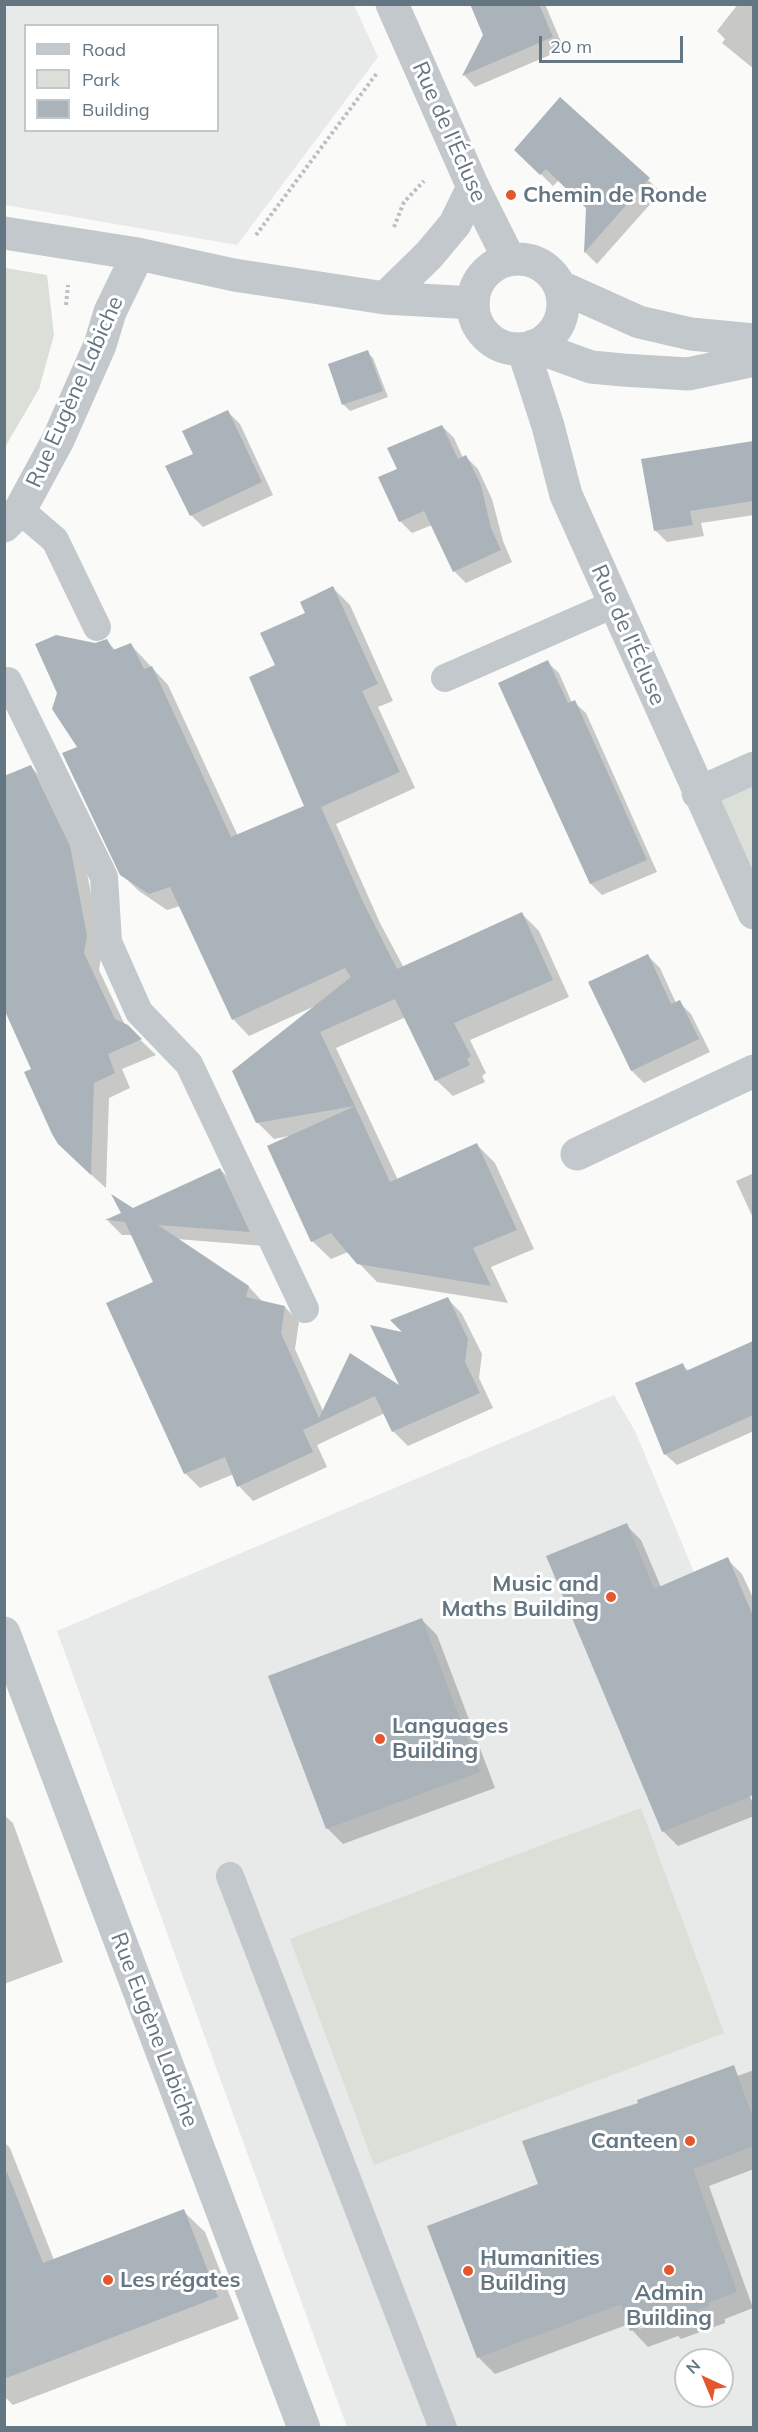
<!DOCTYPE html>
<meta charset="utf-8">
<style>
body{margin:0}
#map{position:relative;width:758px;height:2432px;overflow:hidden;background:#fafaf8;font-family:Mulish,sans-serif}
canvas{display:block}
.frame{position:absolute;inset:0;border:6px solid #657683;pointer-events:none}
.legend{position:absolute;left:24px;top:24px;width:195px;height:108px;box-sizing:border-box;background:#fff;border:2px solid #c1c8cd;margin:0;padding:8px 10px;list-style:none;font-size:18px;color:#657683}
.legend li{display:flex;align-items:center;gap:12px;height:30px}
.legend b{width:30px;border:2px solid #c1c8cd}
.north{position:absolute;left:674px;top:2348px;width:60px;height:60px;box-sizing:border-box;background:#fff;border:2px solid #c1c8cd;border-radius:50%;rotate:316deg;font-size:16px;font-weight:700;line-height:24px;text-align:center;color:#657683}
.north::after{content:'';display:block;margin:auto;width:21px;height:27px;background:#e4572e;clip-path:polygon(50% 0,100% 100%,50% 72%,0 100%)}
.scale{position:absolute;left:539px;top:36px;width:144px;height:27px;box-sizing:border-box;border:3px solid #657683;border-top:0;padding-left:8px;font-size:18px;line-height:21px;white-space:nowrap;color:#657683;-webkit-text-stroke:4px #fff;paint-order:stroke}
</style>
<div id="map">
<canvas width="758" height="2432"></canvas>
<div class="frame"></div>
<ul class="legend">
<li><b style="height:8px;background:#c3c8cc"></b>Road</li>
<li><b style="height:16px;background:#dadfd7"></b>Park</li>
<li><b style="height:16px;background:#aab3b9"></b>Building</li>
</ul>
<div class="north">N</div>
<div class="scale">20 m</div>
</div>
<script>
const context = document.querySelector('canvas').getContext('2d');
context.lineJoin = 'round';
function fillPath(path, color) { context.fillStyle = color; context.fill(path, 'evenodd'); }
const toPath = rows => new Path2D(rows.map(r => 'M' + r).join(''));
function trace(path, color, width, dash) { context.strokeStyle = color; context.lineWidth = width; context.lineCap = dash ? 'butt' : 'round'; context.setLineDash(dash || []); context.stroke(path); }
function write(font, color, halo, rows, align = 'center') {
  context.font = font + ' Mulish,sans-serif'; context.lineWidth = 6; context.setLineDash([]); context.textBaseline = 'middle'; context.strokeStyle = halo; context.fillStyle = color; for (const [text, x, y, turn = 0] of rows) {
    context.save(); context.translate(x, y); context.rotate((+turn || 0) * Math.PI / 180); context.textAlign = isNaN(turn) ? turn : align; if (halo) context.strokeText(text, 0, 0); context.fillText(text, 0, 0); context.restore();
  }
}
const built = toPath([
 [4,5,354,5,378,57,237,245,5,205],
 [26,26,218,26,218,130,26,130],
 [614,1395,635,1431,753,1713,753,2427,347,2427,57,1631],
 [686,2360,722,2360,722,2396,686,2396]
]);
const green = toPath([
 [5,268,47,275,54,335,39,389,5,447],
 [753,768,753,910,698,793],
 [641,1808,724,2033,374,2165,290,1939]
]);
const shadow = toPath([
 [500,4,545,4,564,49,475,87,464,75],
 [738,4,754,4,754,69,722,43,725,39,717,31],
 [560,99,661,192,597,264,585,252,588,208,559,180,553,186,516,150],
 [367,352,373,358,388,397,350,411,344,405,330,365],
 [228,412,240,424,273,495,203,527,191,515,195,455],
 [442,426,454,438,463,458,466,457,478,469,492,499,503,541,512,562,466,583,454,571,432,525,412,533,400,521,399,470],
 [754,443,754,515,701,523,704,536,667,542,655,530,643,461],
 [333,588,350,605,393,701,378,707,415,788,336,824,380,923,404,968,522,914,539,931,569,997,470,1040,486,1073,482,1076,485,1082,453,1096,436,1080,406,1017,336,1048,398,1180,477,1145,495,1163,534,1249,491,1267,508,1303,377,1282,348,1252,331,1259,312,1241,289,1136,274,1139,257,1122,315,1006,249,1036,233,1019,180,906,167,910,139,891,121,874,80,748,95,645,107,641,116,651,131,645,168,685,238,836,306,807,277,665,307,613],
 [547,662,559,673,572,703,574,702,586,713,657,872,602,895,591,884],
 [31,767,46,782,85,862,102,952,99,970,125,1025,156,1055,122,1069,130,1088,109,1098,106,1188,75,1160,33,1069],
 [648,956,660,968,676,1003,679,1002,691,1014,710,1052,644,1083,632,1071,590,983],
 [220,1169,234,1184,264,1246,177,1239,249,1287,263,1302,285,1307,299,1322,295,1349,324,1413,351,1355,402,1389,406,1335,448,1299,462,1314,482,1354,479,1378,493,1408,408,1446,393,1431,385,1413,317,1445,327,1467,253,1501,239,1486,234,1474,200,1488,185,1473,155,1283,133,1235,122,1235,108,1221],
 [754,1173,754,1220,736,1181],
 [746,1362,754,1380,754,1431,677,1465,666,1455,637,1384,682,1365,689,1371],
 [626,1525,641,1540,661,1587,727,1559,742,1574,754,1600,754,1775,743,1780,754,1806,754,1816,678,1846,663,1831],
 [421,1619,437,1635,495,1788,343,1844,327,1828],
 [4,1815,13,1823,63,1962,4,1984],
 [754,2070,754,2169,709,2186,753,2308,725,2319,725,2323,681,2339,678,2336,648,2347,632,2330,629,2324,495,2374,478,2357,540,2185,679,2097],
 [667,2315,668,2318,639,2329,639,2326],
 [4,2142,10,2148,54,2260,183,2211,205,2232,239,2319,13,2405,4,2396]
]);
const building = toPath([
 [470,4,539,4,553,37,462,76,483,35],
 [560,97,650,178,584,253,586,208,546,169,540,175,514,150],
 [368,350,383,391,342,405,328,364],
 [228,410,262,482,190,516,165,466,193,454,182,431],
 [442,425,458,459,466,455,481,485,491,528,501,550,453,572,424,511,399,522,378,477,397,469,387,448],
 [753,441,753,501,690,511,693,525,654,531,641,459],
 [333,586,378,684,362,691,400,772,321,807,364,904,397,969,522,912,553,980,454,1023,471,1056,467,1059,470,1065,435,1081,395,999,320,1032,355,1106,256,1123,232,1071,351,977,345,968,232,1020,170,887,149,894,120,875,62,753,77,747,52,709,57,693,35,644,56,635,95,643,107,639,113,650,131,643,144,669,152,666,231,837,304,806,249,677,275,665,260,633,305,613,300,602],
 [548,660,568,703,575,700,647,860,590,884,498,683],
 [31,765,70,846,87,936,84,953,115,1019,128,1025,142,1039,108,1054,115,1073,94,1083,91,1175,58,1144,52,1134,24,1072,31,1069,4,1009,4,776],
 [648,954,671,1004,680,1000,699,1039,631,1071,588,982],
 [355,1106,390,1182,477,1143,517,1230,473,1248,491,1286,357,1264,331,1233,311,1242,267,1146],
 [220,1168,250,1232,158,1225,249,1286,246,1297,285,1306,281,1333,319,1418,350,1353,399,1385,370,1325,402,1332,390,1320,448,1297,468,1339,465,1362,480,1393,392,1432,375,1396,303,1430,313,1452,237,1487,225,1457,184,1474,106,1303,153,1282,125,1222,105,1220,121,1213,111,1194,133,1208],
 [753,1341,753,1415,664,1455,635,1383,683,1363,686,1371],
 [627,1523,654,1589,728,1557,753,1616,753,1795,662,1832,546,1556],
 [422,1618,480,1772,326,1829,268,1676],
 [734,2065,753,2118,753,2146,693,2169,737,2292,709,2302,709,2306,663,2323,661,2319,630,2331,621,2304,477,2358,427,2226,538,2184,522,2141,638,2103,637,2100],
 [4,2172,7,2172,43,2263,184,2209,218,2297,4,2379]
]);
const path = toPath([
 [394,227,404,202,424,181],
 [256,235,377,73],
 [66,305,68,285]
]);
const service = toPath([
 [20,510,55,540,97,627],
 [445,678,614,604],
 [8,681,104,877,108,942,139,1012,189,1064,305,1309],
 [230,1876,443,2428]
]);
const minor = toPath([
 [4,233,138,254,234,275,385,298,473,303],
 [385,298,429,255,455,224,473,187],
 [523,349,548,426,566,495,754,913],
 [4,526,20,510,58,440,100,345,110,312,138,254],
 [698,793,754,768],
 [577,1154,754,1071],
 [4,1633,304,2428]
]);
const tertiary = toPath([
 [392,4,473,187,509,259],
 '473 304a45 45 0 1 1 90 0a45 45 0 1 1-90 0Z',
 [561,287,639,322,691,334,754,340],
 [533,346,591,367,623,370,688,374,754,360]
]);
const markers = [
 [511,195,6,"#e4572e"],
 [611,1597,6,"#e4572e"],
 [380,1739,6,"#e4572e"],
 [690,2141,6,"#e4572e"],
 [669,2270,6,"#e4572e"],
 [468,2271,6,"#e4572e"],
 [108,2280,6,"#e4572e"]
];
const streetNames = [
 ["Rue de l'Écluse",449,132,66],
 ["Rue Eugène Labiche",75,392,-66],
 ["Rue de l'Écluse",628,635,66],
 ["Rue Eugène Labiche",154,2030,69]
];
const poiNames = [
 ["Chemin de Ronde",523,195],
 ["Music and",599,1584,"right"],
 ["Maths Building",599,1609,"right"],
 ["Languages",392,1726],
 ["Building",392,1751],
 ["Canteen",678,2141,"right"],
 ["Humanities",480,2258],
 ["Building",480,2283],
 ["Les régates",120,2280],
 ["Admin",669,2293,"center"],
 ["Building",669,2318,"center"]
];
fillPath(built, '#e8e9e9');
fillPath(green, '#dadfd7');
fillPath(shadow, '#0003');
fillPath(building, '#aab3b9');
trace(path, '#bbbfc2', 4, [3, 3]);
trace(service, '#c3c8cc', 28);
trace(minor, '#c3c8cc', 33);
trace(tertiary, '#c3c8cc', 33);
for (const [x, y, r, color] of markers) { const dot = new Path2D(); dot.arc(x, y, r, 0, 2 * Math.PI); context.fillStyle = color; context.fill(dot); trace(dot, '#fff', 2); }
write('22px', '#657683', '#fff', streetNames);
write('bold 22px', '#657683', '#fff', poiNames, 'left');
</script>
